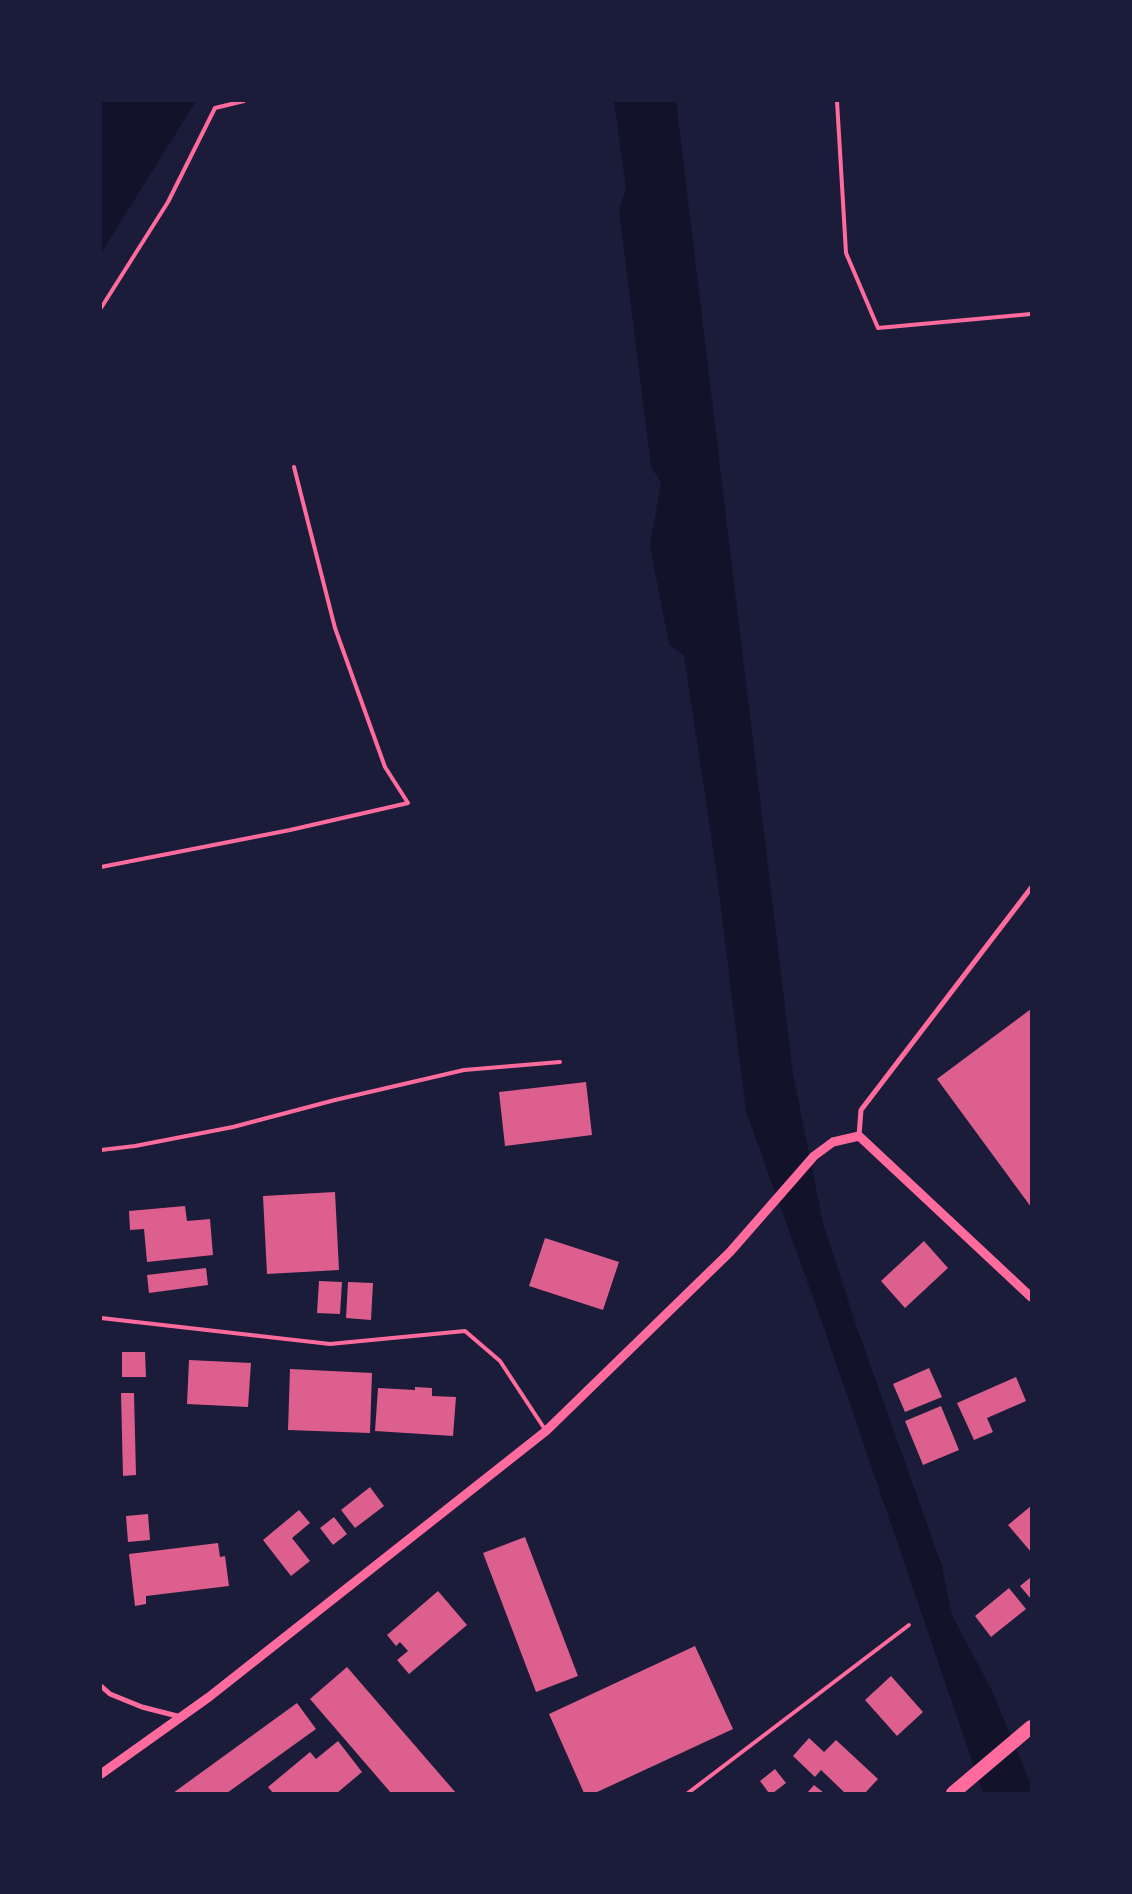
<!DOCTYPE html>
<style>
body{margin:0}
#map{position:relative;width:1132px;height:1894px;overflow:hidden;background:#1b1b3a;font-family:"Titillium Web",sans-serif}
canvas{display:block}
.frame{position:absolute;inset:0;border:102px solid #1b1b3a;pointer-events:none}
</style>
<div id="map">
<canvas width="1132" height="1894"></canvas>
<div class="frame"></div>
</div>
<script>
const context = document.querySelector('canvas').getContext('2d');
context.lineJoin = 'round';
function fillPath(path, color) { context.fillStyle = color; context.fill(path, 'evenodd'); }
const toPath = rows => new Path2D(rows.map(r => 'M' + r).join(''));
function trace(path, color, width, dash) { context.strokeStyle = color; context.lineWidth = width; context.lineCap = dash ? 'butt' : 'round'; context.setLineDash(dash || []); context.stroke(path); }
const water = toPath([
 [101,101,196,101,101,253],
 [614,101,676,101,793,1074,823,1223,855,1322,942,1566,952,1615,993,1693,1031,1785,1031,1793,983,1793,823,1325,746,1111,716,868,684,655,669,644,650,546,661,482,651,467,619,210,626,189]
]);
const building = toPath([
 [1031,1009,1031,1207,937,1079],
 [586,1082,592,1135,505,1146,499,1092],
 [335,1192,339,1270,267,1274,263,1196],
 [185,1206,187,1221,210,1219,213,1255,147,1262,144,1229,130,1230,129,1211],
 [545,1238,619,1262,603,1310,529,1286],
 [924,1241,948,1268,905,1308,881,1281],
 [206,1268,208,1285,149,1293,147,1275],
 [319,1281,342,1282,340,1314,317,1313],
 [348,1282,373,1283,371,1320,346,1318],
 [122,1352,145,1352,146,1377,122,1377],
 [189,1360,251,1363,248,1407,187,1404],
 [929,1368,942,1397,905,1412,893,1384],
 [290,1369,372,1373,370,1433,288,1430],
 [1016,1377,1026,1401,987,1418,993,1432,974,1440,957,1403],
 [415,1387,432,1388,432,1396,456,1397,453,1436,375,1431,378,1388,415,1390],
 [121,1393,134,1393,136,1475,123,1476],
 [941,1406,959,1450,923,1465,905,1421],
 [370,1487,384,1506,355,1528,341,1510],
 [1031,1506,1031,1552,1008,1525],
 [299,1510,310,1523,292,1538,310,1561,291,1576,263,1540],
 [148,1514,150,1540,128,1542,126,1516],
 [334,1517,347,1534,333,1545,320,1528],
 [525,1537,578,1676,536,1692,483,1553],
 [218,1543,220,1557,225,1556,229,1586,146,1596,146,1604,135,1606,129,1554],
 [1031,1577,1031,1599,1020,1586],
 [1009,1588,1026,1609,991,1637,975,1616],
 [438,1591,467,1625,409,1674,397,1660,408,1651,400,1642,396,1646,387,1635],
 [695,1646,733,1729,595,1793,584,1793,549,1714],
 [347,1667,456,1793,391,1793,310,1699],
 [891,1676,923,1712,897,1736,865,1700],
 [297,1703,316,1729,227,1793,173,1793],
 [809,1738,824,1752,836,1740,878,1779,865,1793,845,1793,821,1770,815,1777,793,1756],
 [338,1741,362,1772,337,1793,273,1793,268,1787,310,1752,316,1759],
 [775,1769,786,1783,773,1793,769,1793,760,1781],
 [814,1785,824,1793,807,1793]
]);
const service = toPath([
 [837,101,846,253,878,328,1031,314],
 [101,308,168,202,215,108,244,101],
 [101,867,290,830,408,803,385,767,335,628,294,467],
 [101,1150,135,1146,233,1127,335,1100,464,1070,560,1062],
 [101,1318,330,1344,465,1331,500,1361,546,1431],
 [688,1793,909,1625]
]);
const minor = toPath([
 [859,1136,861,1110,1031,888],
 [101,1686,110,1694,142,1707,181,1717]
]);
const tertiary = toPath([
 [101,1774,209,1697,546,1431,730,1252,814,1156,833,1142,859,1136,1031,1297]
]);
const trunk = toPath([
 [953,1793,1031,1727]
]);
fillPath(water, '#12122b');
fillPath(building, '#dd5f8e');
trace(service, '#ff6b9d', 4);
trace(minor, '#ff6b9d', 5);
trace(tertiary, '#ff6b9d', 9);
trace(trunk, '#ff6b9d', 14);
</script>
